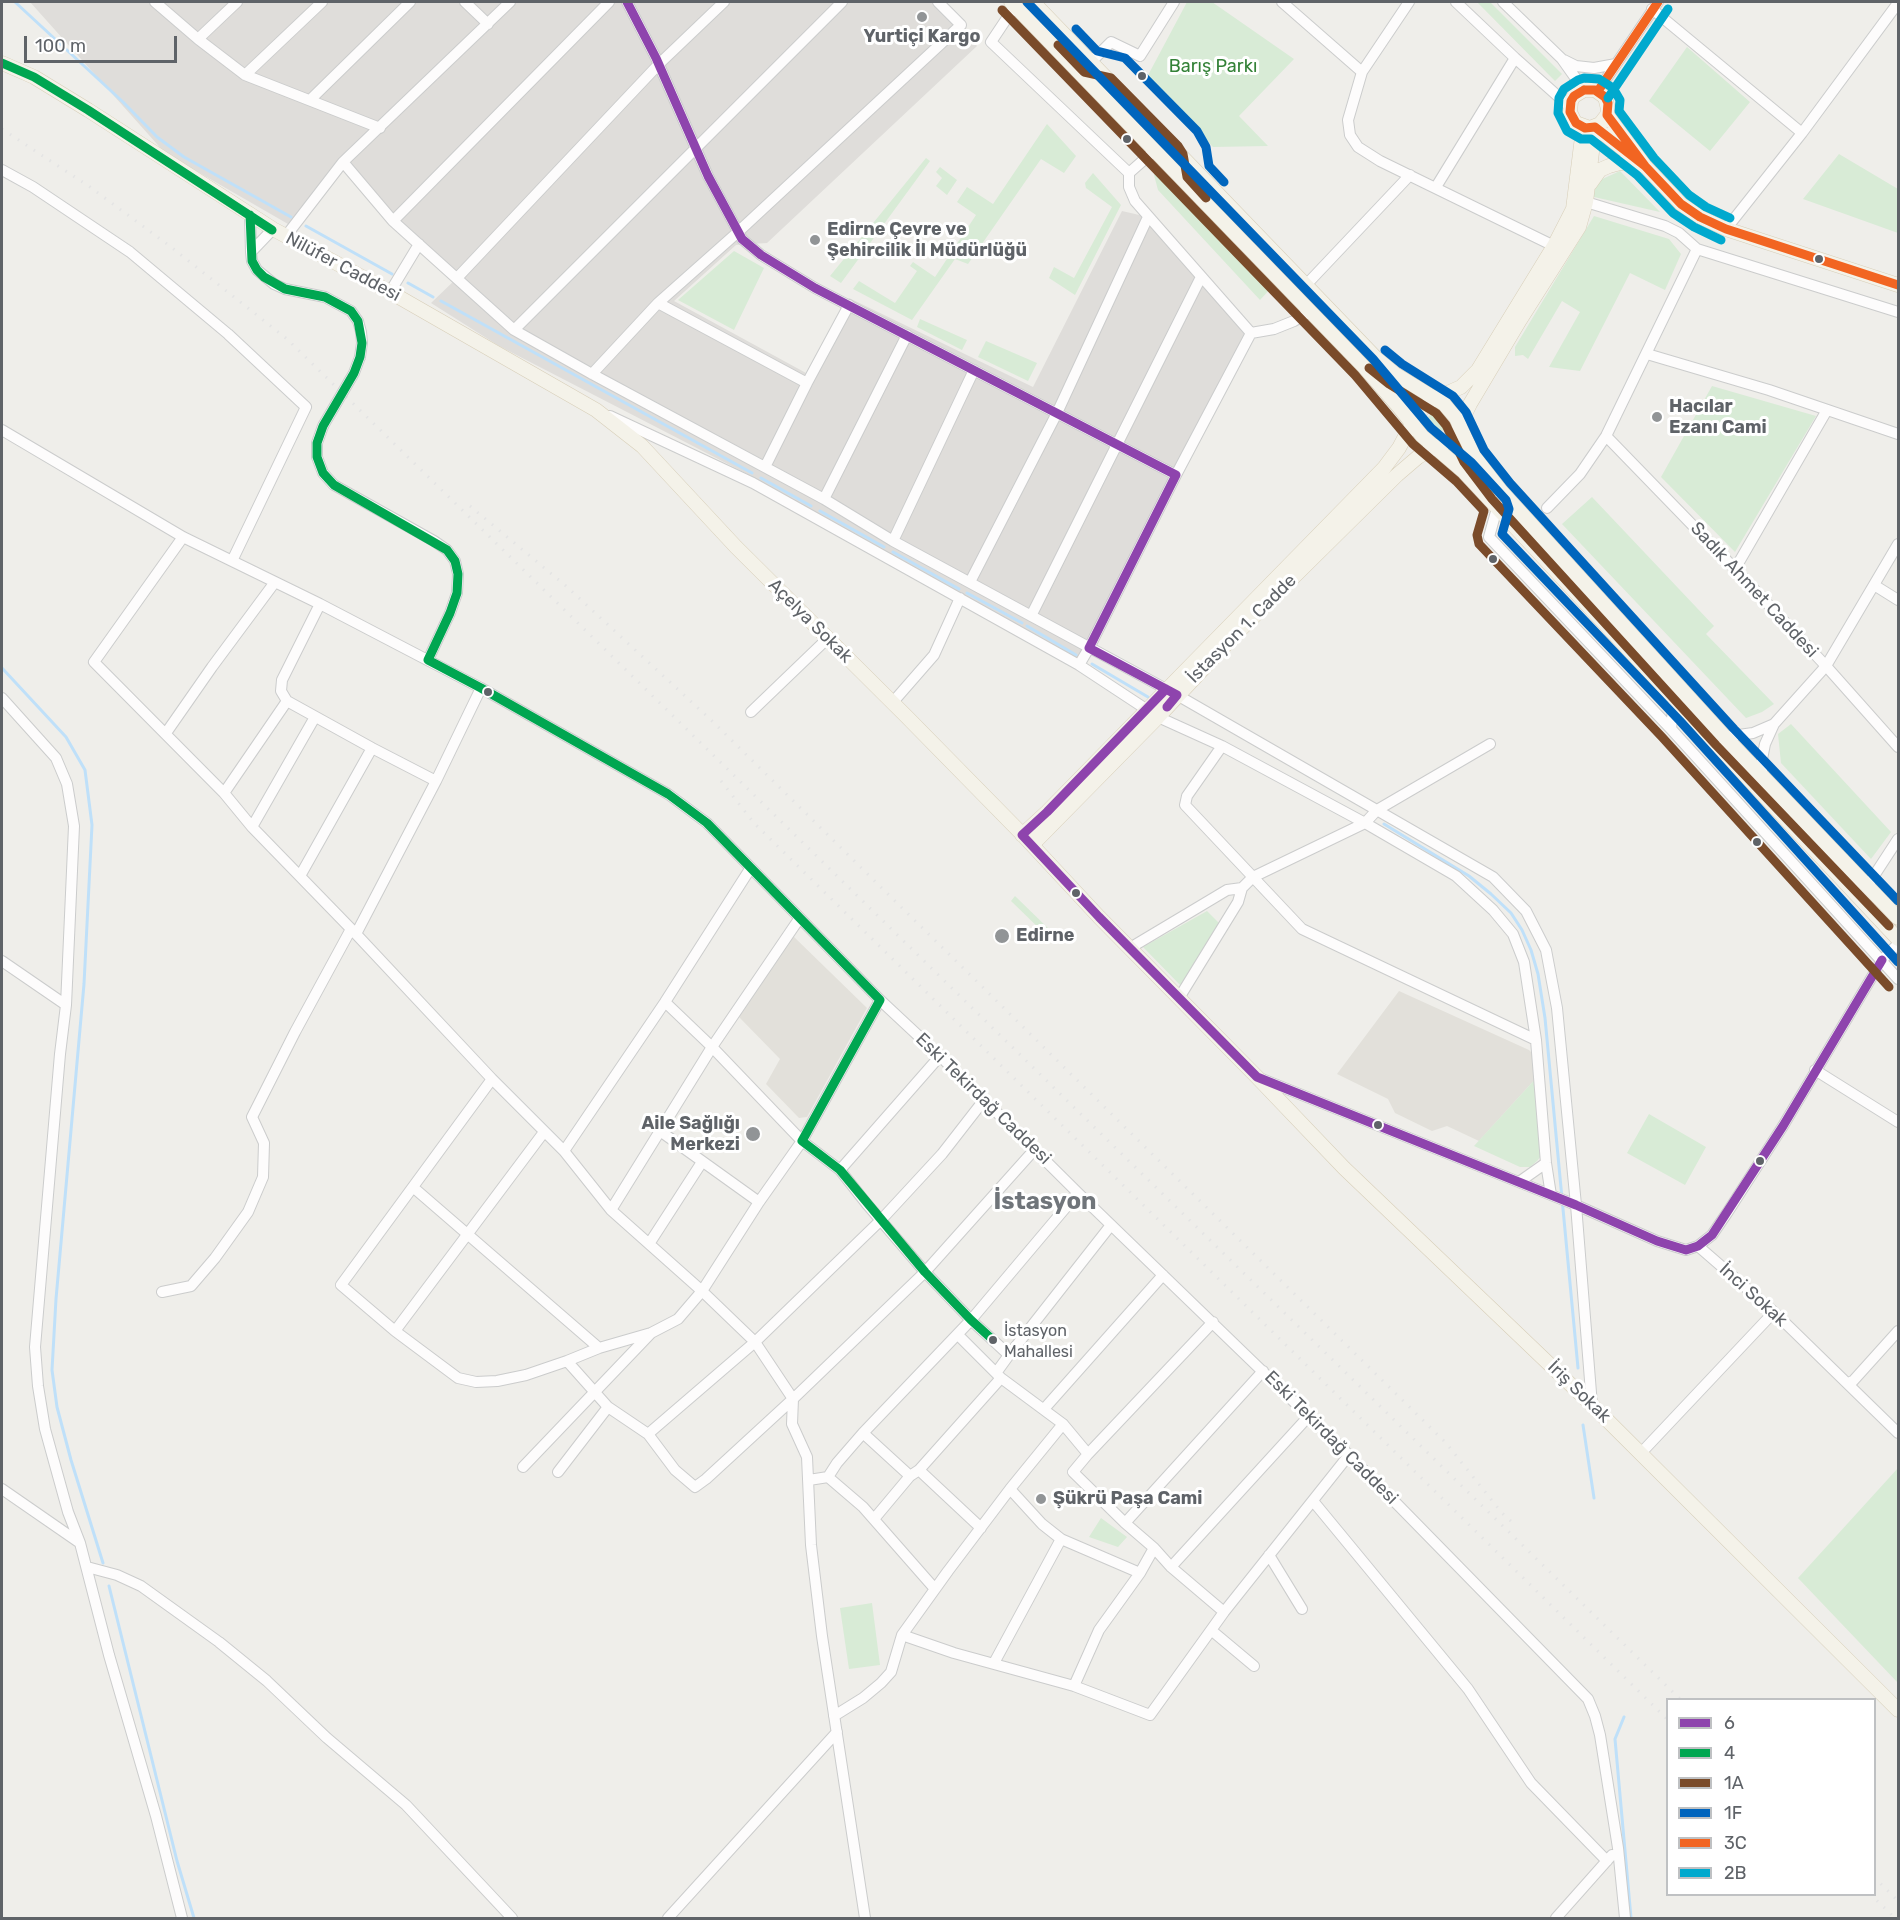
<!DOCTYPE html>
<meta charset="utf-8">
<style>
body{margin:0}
#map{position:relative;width:1900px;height:1920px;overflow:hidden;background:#efeeea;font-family:Rubik,sans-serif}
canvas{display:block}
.frame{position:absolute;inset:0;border:3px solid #5f6368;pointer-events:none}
.legend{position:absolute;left:1666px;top:1698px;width:210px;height:198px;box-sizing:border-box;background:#fff;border:2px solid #bfc1c3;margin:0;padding:8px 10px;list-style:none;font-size:18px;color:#5f6368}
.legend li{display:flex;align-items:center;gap:12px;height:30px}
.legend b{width:30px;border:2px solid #bfc1c3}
.scale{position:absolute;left:24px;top:36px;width:153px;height:27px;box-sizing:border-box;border:3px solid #5f6368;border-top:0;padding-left:8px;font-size:18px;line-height:21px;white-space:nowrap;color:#5f6368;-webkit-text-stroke:4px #fff;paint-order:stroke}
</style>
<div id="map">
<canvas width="1900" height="1920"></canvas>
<div class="frame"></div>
<ul class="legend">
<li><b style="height:8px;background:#8e44ad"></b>6</li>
<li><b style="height:8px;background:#00a651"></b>4</li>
<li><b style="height:8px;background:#7a4b2a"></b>1A</li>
<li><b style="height:8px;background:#0065bd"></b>1F</li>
<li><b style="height:8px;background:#f26522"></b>3C</li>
<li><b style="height:8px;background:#00a9ce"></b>2B</li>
</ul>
<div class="scale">100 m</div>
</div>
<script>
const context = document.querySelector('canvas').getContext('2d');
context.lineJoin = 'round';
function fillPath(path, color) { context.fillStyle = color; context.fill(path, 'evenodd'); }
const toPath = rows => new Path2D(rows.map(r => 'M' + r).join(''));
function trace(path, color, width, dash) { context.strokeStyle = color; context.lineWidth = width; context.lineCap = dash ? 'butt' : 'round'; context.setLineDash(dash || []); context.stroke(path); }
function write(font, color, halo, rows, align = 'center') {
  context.font = font + ' Rubik,sans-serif'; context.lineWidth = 6; context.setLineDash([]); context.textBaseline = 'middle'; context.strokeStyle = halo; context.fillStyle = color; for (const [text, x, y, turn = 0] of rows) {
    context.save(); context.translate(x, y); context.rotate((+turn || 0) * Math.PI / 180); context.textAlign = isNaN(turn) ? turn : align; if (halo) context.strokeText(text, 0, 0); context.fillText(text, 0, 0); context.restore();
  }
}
const industrial = toPath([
 [30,2,938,2,961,25,977,46,767,243,736,245,674,301,806,373,849,298,1033,387,1122,211,1148,217,1251,333,1079,665,812,516,751,476,499,346,431,303,457,278,393,221,343,163,288,224,165,153]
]);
const education = toPath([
 [792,935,867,1008,807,1117,799,1118,766,1084,780,1059,739,1017],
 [1399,991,1529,1050,1536,1057,1538,1076,1479,1141,1447,1126,1432,1131,1395,1113,1388,1099,1337,1074]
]);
const green = toPath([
 [1187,2,1212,2,1294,59,1239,116,1268,146,1213,147,1146,79],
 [1477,2,1490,2,1562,74,1555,81],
 [1687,47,1750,102,1710,151,1649,101],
 [1047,124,1076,156,1064,173,1041,159,968,264,955,259,912,320,853,289,859,281,895,303,917,271,910,266,913,262,935,277,976,215,957,202,967,187,993,204],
 [1839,154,1898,189,1898,233,1803,199],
 [926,158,930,161,841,283,830,276],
 [940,167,957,180,947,195,936,186,942,178,936,172],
 [1160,168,1273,286,1260,300,1158,190,1154,175],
 [1620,171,1660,212,1594,197,1594,189,1598,181],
 [1093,173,1121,205,1075,295,1049,278,1054,267,1074,278,1112,207,1086,188,1085,183],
 [1594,216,1669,239,1681,254,1665,290,1630,273,1580,371,1549,367,1580,312,1562,301,1528,359,1523,355,1515,356,1515,347],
 [734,251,764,268,734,330,678,300],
 [920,319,967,340,962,350,917,327],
 [986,341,1037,363,1028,381,978,357],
 [1382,371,1416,393,1406,404,1379,373],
 [1712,386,1816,416,1735,552,1661,477],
 '1426 423a10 10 0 1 1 20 0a10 10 0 1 1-20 0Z',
 [1592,497,1714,626,1706,634,1774,704,1762,712,1746,718,1562,524],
 [1791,724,1891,832,1871,859,1781,763,1778,734],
 [1015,896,1051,931,1046,935,1011,901],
 [1207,911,1222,926,1182,987,1143,947],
 [1538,1076,1541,1156,1537,1161,1530,1167,1520,1167,1474,1146],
 [1649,1114,1706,1147,1685,1185,1627,1153],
 [1898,1468,1898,1683,1798,1578],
 [1101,1518,1127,1537,1118,1547,1089,1537],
 [872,1603,880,1665,849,1669,840,1608]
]);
const stream = toPath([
 [15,2,123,102,157,137,184,157,291,217],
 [306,226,392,274],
 [408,283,433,297],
 [441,301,752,473],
 [761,478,811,506],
 [820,511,884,547],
 [893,552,959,589],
 [967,593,1022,623],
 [1027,626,1076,655],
 [1092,664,1148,697],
 [2,668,66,737,85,770,92,825,84,984,56,1299,52,1370,57,1407,71,1460,103,1563],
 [1384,824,1469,876,1491,894,1511,913,1522,930,1531,950,1538,974,1545,1018,1578,1368],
 [1583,1425,1594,1498],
 [109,1586,177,1861,194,1918],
 [1624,1717,1615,1739,1631,1918]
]);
const minor = toPath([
 [155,2,198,39,245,75,380,128],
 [465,2,488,24],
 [627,2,656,58,708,176,742,239,761,255,815,288,1176,475],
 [1282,2,1362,72],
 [1409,2,1362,72,1348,120,1350,135,1358,147,1380,161,1554,246],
 [1456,2,1515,58,1569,106],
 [1503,2,1562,59,1584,90],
 [1015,6,991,42,1129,173],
 [1652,9,1802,133],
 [198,39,237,2],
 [1564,60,1576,66,1594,68,1616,64],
 [1091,62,1111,42,1140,56,1174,2],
 [245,75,322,2],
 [1598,91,1658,2],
 [310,100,410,2],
 [1155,150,1129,173,1129,187,1135,201,1251,333],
 [343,162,393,221,514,330,592,374,824,499,893,541,1177,695,1493,877,1526,911,1546,950,1557,1008,1576,1205,1592,1405],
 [2,170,33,187,130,252,228,334,306,407,232,561],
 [1436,187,1515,58],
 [1586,202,1665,226,1679,233,1697,249,1898,312],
 [250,215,251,252,252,261,257,270,274,284,285,289,325,297,351,311,358,321,361,332,362,343,360,357],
 [393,221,609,2],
 [1726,229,1802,133,1898,3],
 [286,236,343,162,510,2],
 [251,252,273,229],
 [457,278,659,64,724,2],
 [1306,285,1410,175],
 [390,292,419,244],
 [658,303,807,383],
 [514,330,842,2],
 [1251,333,1274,329,1294,321,1311,311],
 [1647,354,1769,390,1898,434],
 [592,374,658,303,738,232,961,25,938,2],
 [610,416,753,483,1079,665,1158,717,1222,746,1365,823,1456,876,1493,910,1513,934,1524,962,1536,1040,1546,1163,1551,1195],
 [323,426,317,443,317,457,323,473,334,485,434,541,447,550,455,561,458,574,457,593,450,613,428,660],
 [2,430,183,537,320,604,481,688,668,794,707,823,880,1000,940,1056,1078,1193,1349,1455,1588,1699,1595,1716,1600,1735,1618,1848,1625,1918],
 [1606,436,1735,569,1826,666,1898,747],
 [765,467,807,383,849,305],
 [824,499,907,335],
 [1497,508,1489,537,1671,729,1898,979],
 [1547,508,1580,474,1606,436,1697,249],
 [183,537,94,662,224,793,252,827,356,934,492,1079,564,1151,611,1210,702,1291,755,1342,793,1399,792,1424,807,1457,811,1545,822,1636,865,1918],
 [893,541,974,370],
 [1735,569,1827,410],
 [970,582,1057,413,1148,217],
 [1874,585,1898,600],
 [320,604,282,680,281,691,287,701,372,748,436,781],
 [1031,616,1201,277],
 [1079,665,1089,648,1176,475,1251,333],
 [2,698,56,758,67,784,74,826,66,1005,60,1054,35,1347,38,1386,45,1429,68,1512,80,1543],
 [893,702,934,655,960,598],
 [751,712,828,638],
 [1671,729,1674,699],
 [166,733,212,667,275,582],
 [1725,737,1753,733,1774,724],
 [1222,746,1187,796,1185,805,1302,929,1536,1040],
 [1762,775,1762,759,1765,744,1774,724,1826,666,1898,544],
 [224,793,287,701],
 [252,827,315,717],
 [300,876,372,748],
 [1868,885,1898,839],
 [356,934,436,781,481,688],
 [1130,948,1227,890,1242,888,1253,877,1365,823,1377,810,1490,744],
 [2,961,66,1005],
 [1179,998,1238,902,1242,888],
 [665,1002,712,1047,802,1141,840,1170,866,1203,925,1272,971,1320,1009,1355],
 [1815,1070,1898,1122],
 [1257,1077,1576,1205,1657,1241,1686,1250,1698,1246,1712,1235,1727,1213,1783,1126,1882,960,1898,944],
 [492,1079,341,1285,395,1331,458,1378,476,1382,497,1381,526,1375,567,1361,599,1348,651,1333,678,1319,702,1291,759,1202,802,1141,880,1000],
 [660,1131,759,1202],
 [564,1151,665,1002,750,869],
 [840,1170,940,1056],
 [1519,1182,1546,1163],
 [414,1188,599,1348],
 [611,1210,712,1047,799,919],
 [649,1244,702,1162],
 [1698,1246,1774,1312,1898,1433],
 [162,1292,191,1286,215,1258,248,1212,263,1177,264,1143,252,1117,295,1032,351,929],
 [1213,1322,1088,1454,1073,1472,1125,1523,1154,1548,1171,1567,1224,1612],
 [395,1331,544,1132],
 [958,1335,1001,1378,1063,1424,1088,1454],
 [567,1361,608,1407,648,1434,675,1470,695,1487,706,1479,793,1399,925,1272,1035,1149],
 [996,1373,1009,1355,1111,1225],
 [1848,1383,1853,1381,1898,1331],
 [1044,1409,1163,1275],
 [863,1433,910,1476],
 [648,1434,755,1342,881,1220,942,1154,984,1100],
 [1641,1453,1774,1312],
 [523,1467,651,1333],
 [919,1470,981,1528],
 [558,1472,608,1407],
 [828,1477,863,1507,935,1589],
 [809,1480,828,1477,837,1463,863,1433,971,1320,1078,1193],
 [2,1489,80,1543,109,1655,156,1816,182,1918],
 [1010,1489,1042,1524,1061,1539,1140,1573],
 [1313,1501,1468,1689,1531,1783,1607,1861],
 [874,1519,910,1476,919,1470,1001,1378],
 [1125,1523,1263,1371],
 [1269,1555,1302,1609],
 [87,1567,117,1575,141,1586,219,1642,267,1681,327,1738,406,1805,512,1918],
 [1171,1567,1308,1417],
 [1211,1630,1254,1666],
 [902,1635,954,1653,1074,1686,1150,1715,1224,1612,1349,1455],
 [994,1663,1061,1539],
 [1074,1686,1099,1630,1140,1573,1154,1548],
 [834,1716,863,1698,881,1683,891,1672,902,1635,948,1571,1010,1489,1063,1424],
 [668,1918,837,1732],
 [1556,1918,1612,1855]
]);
const major = toPath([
 [1011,2,1364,367,1399,407,1422,436,1464,472,1806,841,1898,939],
 [1033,2,1377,359,1395,374,1444,404,1456,418,1474,456,1501,491,1725,737,1898,918],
 [2,63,34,77,88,110,273,229,390,292,596,410,642,446,736,547,906,716,1019,831,1099,917,1257,1077,1344,1168,1592,1405,1898,1710],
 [1607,115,1645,166,1681,204,1700,217,1726,229,1898,285],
 [1595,127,1632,156],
 [1590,184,1600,170,1609,166,1620,163,1645,166],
 [1022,835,1047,812,1384,468,1399,448,1416,416,1424,407,1436,398,1461,387,1478,370,1554,246,1573,209,1582,137,1570,112,1571,101,1574,96,1584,90,1595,90,1605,97,1608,109,1607,115,1600,124,1590,128,1576,123],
 [1032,845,1158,717,1232,638,1397,475,1418,457,1453,438,1470,404,1520,320,1579,227,1586,202,1595,127]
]);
const rail = toPath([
 [2,129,90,187,171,247,287,339,1681,1700],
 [470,506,566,586,711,720,1446,1443,1502,1513,1513,1523],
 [721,781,754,823,1668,1720],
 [1874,1877,1898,1901],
 [1870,1894,1895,1918]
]);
const minorBridge = toPath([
 [323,426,354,373,360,357]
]);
const bus1 = toPath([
 [627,2,656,58,708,176,742,239,761,255,815,288,1176,475],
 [1089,648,1177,695,1167,707],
 [1089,648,1176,475],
 [1166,689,1047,812,1022,835,1099,917,1257,1077,1576,1205,1657,1241,1686,1250,1698,1246,1712,1235,1783,1126,1882,960]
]);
const bus2 = toPath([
 [2,63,34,77,88,110,272,230],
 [250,215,252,261,257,270,264,277,285,289,325,297,351,311,358,321,362,343,360,357,354,373,323,426,317,443,317,457,323,473,334,485,447,550,455,561,458,574,457,593,450,613,428,660],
 [428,660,481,688,668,794,707,823,880,1000],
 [880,1000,802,1141,840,1170,925,1272,971,1320,993,1340]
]);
const bus3 = toPath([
 [1002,10,1355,375,1413,444,1456,481,1484,511,1477,535,1479,544,1662,737,1889,987],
 [1058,45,1084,72,1111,78,1178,146,1183,154,1187,177,1206,198],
 [1369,368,1389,384,1436,413,1446,425,1464,462,1492,499,1716,745,1889,926]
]);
const bus4 = toPath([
 [1027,2,1373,359,1431,428,1472,463,1506,500,1509,509,1502,534,1680,721,1898,962],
 [1076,29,1097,51,1125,58,1197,131,1206,147,1209,166,1224,182],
 [1385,350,1402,364,1453,396,1466,412,1484,450,1510,483,1734,729,1898,901]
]);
const bus5 = toPath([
 [1584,90,1595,90,1605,97,1608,103,1607,115,1645,166,1595,127,1585,128,1576,123,1570,112,1571,101,1574,96,1584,90],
 [1598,91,1658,2],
 [1645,166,1681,204,1700,217,1726,229],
 [1726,229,1751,237,1898,285,1726,229]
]);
const bus6 = toPath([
 [1608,98,1668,9],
 [1721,240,1694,227,1673,213,1637,175,1591,139,1581,139,1567,131,1558,113,1559,98,1564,89,1578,80,1584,78,1599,79,1613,88,1620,100,1619,111,1654,158,1689,195,1706,207,1730,218]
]);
const markers = [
 [922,17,6,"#919496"],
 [1142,76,5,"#5f6368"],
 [1127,139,5,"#5f6368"],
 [815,240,6,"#919496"],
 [1819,259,5,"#5f6368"],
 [1657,417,6,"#919496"],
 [1493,559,5,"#5f6368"],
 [488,692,5,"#5f6368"],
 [1757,842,5,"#5f6368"],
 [1076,893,5,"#5f6368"],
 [1002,936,8,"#919496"],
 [1378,1125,5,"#5f6368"],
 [753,1134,8,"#919496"],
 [1760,1161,5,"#5f6368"],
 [993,1340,5,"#5f6368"],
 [1041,1499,6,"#919496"]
];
const busNames = [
 ["İstasyon",1004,1331],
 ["Mahallesi",1004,1352]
];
const poiNames = [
 ["Yurtiçi Kargo",922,37,"center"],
 ["Edirne Çevre ve",827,230],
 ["Şehircilik İl Müdürlüğü",827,251],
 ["Hacılar",1669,407],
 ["Ezanı Cami",1669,428],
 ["Edirne",1016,936],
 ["Aile Sağlığı",740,1124,"right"],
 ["Merkezi",740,1145,"right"],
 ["Şükrü Paşa Cami",1053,1499]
];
const parkNames = [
 ["Barış Parkı",1213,67]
];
const streetNames = [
 ["Nilüfer Caddesi",343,267,28],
 ["Sadık Ahmet Caddesi",1754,590,47],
 ["Açelya Sokak",810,621,45],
 ["İstasyon 1. Cadde",1242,629,-45],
 ["Eski Tekirdağ Caddesi",983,1099,44],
 ["İnci Sokak",1753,1295,42],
 ["İriş Sokak",1579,1392,44],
 ["Eski Tekirdağ Caddesi",1331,1438,45]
];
const districtNames = [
 ["İstasyon",1045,1202]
];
fillPath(industrial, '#dfddda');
fillPath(education, '#e2e0da');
fillPath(green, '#d8ebd6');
trace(stream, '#bfe0f9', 3);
trace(minor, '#cbcccc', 12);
trace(major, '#d7ceb8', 15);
trace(minor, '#fdfcfc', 10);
trace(major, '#f4f2e9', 14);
trace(rail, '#e4e4e4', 3, [1.5, 8]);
trace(minorBridge, '#cbcccc', 12, []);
trace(minorBridge, '#fdfcfc', 10);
trace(bus1, '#8e44ad', 9);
trace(bus2, '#00a651', 9);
trace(bus3, '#7a4b2a', 9);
trace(bus4, '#0065bd', 9);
trace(bus5, '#f26522', 9);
trace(bus6, '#00a9ce', 9);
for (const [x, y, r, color] of markers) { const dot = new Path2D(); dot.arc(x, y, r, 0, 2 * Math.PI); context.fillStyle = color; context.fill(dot); trace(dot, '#fff', 2); }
write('16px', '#5f6368', '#fff', busNames, 'left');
write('bold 18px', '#5f6368', '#fff', poiNames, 'left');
write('18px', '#348238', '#fff', parkNames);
write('18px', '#5f6368', '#fff', streetNames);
write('bold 24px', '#70757a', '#fff', districtNames);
</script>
